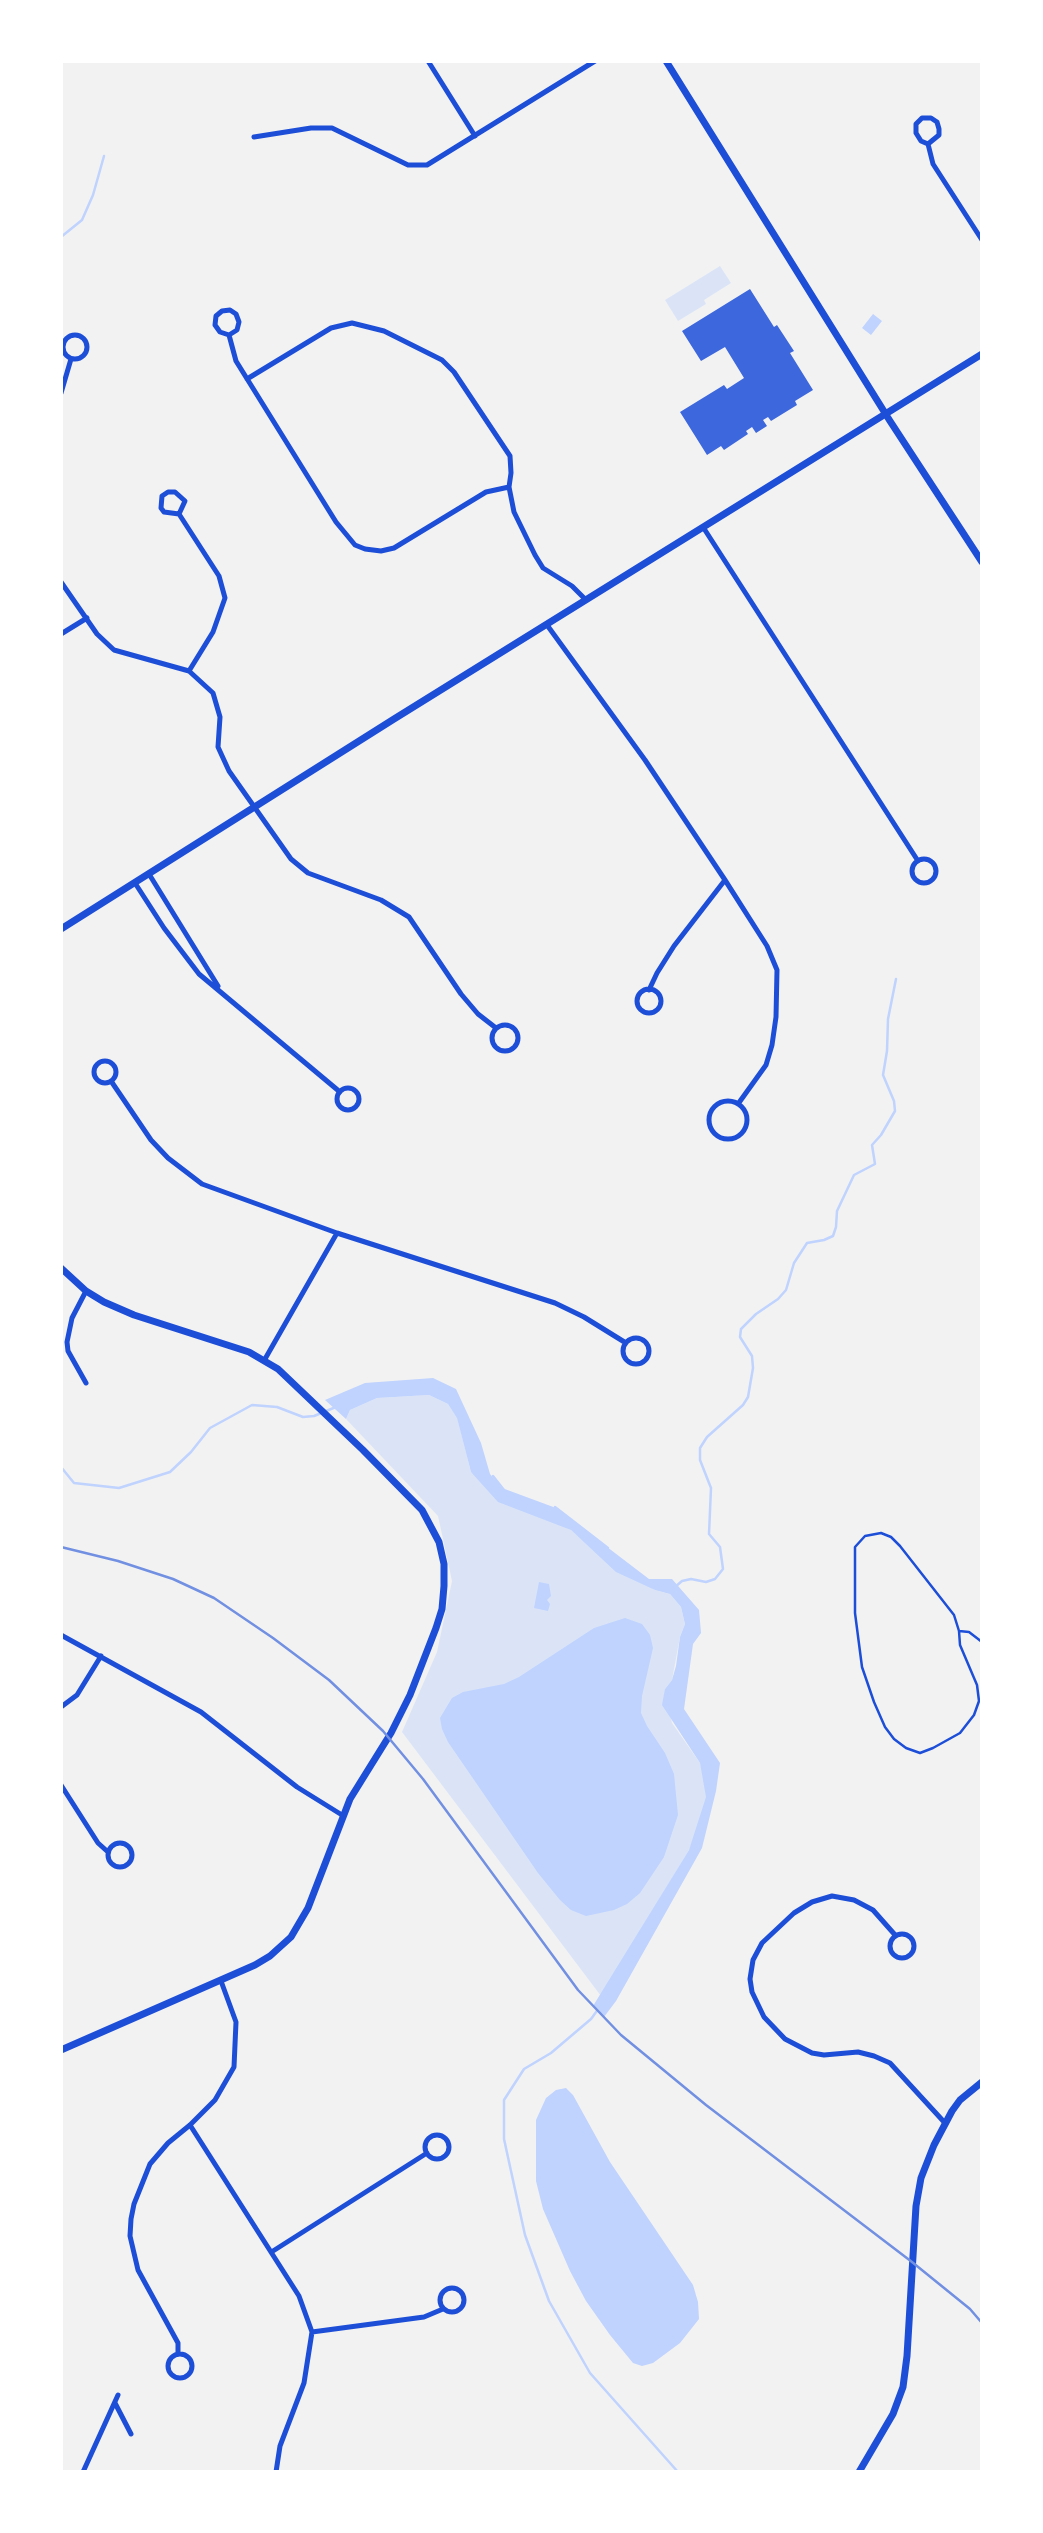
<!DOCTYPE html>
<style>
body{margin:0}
#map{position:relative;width:1043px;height:2533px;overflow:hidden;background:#f2f2f2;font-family:"Alegreya Sans",sans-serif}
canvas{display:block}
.frame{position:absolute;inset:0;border:63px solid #fff;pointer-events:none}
</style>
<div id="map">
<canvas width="1043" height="2533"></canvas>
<div class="frame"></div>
</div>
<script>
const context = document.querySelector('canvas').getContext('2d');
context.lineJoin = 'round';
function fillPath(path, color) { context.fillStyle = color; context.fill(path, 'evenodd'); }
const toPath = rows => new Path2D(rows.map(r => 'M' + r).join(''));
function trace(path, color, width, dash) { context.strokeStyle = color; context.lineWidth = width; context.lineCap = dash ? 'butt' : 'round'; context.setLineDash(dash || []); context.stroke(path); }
const green = toPath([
 [720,266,731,283,704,300,706,304,678,321,665,300],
 [429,1395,448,1404,457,1417,471,1472,548,1519,571,1530,591,1548,655,1590,670,1594,681,1607,685,1624,680,1637,672,1680,665,1689,672,1723,700,1763,711,1797,689,1850,601,1996,402,1732,437,1652,452,1581,438,1516,346,1419,350,1410,377,1398]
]);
const water = toPath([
 [873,314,882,321,871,335,862,328],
 [433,1378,456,1389,481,1443,490,1474,502,1488,556,1508,649,1579,672,1579,699,1610,701,1633,693,1644,684,1709,720,1763,716,1791,702,1848,616,2001,604,2017,593,2006,689,1850,706,1797,700,1763,662,1705,665,1689,672,1680,676,1666,680,1637,685,1624,681,1607,670,1594,655,1590,616,1572,571,1530,498,1502,471,1472,457,1418,448,1404,429,1395,377,1398,350,1410,346,1419,325,1400,365,1383],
 [539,1582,549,1584,551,1596,547,1600,550,1604,548,1611,534,1608],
 [625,1618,642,1624,650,1635,653,1648,642,1696,641,1713,647,1726,665,1753,674,1774,678,1815,664,1857,640,1893,627,1904,614,1910,586,1916,571,1910,560,1900,538,1873,448,1742,442,1729,440,1718,452,1698,463,1692,504,1684,519,1677,594,1628],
 [566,2088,573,2095,610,2162,693,2285,698,2302,699,2319,680,2343,653,2363,642,2366,633,2363,610,2335,586,2301,570,2271,543,2209,536,2181,536,2120,546,2098,556,2090]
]);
const stream = toPath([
 [61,237,82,220,93,195,104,156],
 [61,1467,74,1483,119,1488,170,1472,191,1452,210,1428,252,1405,277,1407,303,1417,314,1416,336,1407],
 [493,1476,504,1490],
 [555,1507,608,1548],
 [675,1587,682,1581,691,1579,706,1582,715,1579,723,1569,720,1547,709,1534,711,1488,700,1460,700,1448,707,1437,743,1405,748,1397,753,1368,752,1356,740,1337,741,1329,756,1314,778,1299,786,1290,794,1263,807,1243,824,1240,833,1236,836,1227,837,1211,854,1175,875,1164,872,1145,881,1135,895,1111,894,1101,883,1075,887,1051,888,1019,896,979],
 [599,2008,591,2019,551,2053,524,2069,504,2100,504,2139,525,2235,549,2301,590,2373,678,2472]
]);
const building = toPath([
 [750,289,774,327,777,325,794,351,790,353,813,390,795,401,797,405,771,421,768,417,763,420,767,426,756,433,752,427,746,431,748,434,724,450,721,446,707,455,680,412,724,385,727,389,744,378,725,347,701,361,682,331]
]);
const service = toPath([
 [881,1533,891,1537,900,1546,954,1615,959,1631,960,1645,977,1685,979,1701,974,1715,960,1733,933,1748,920,1753,906,1748,894,1739,885,1727,874,1702,862,1667,855,1613,855,1547,865,1536,881,1533],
 [959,1631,969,1632,982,1642]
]);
const minor = toPath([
 [428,61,475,136],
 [254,137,311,128,332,128,408,165,427,165,595,61],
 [928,144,939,135,939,129,937,122,931,118,922,118,916,124,916,133,921,141,928,144,933,164,982,240],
 '63 347a12 12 0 1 1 24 0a12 12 0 1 1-24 0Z',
 [229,335,237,330,239,322,236,314,230,310,222,311,216,316,215,325,220,332,229,335,236,361,336,522,355,545,365,549,381,551,394,548,486,492,509,487],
 [247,379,331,328,352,323,384,331,442,360,454,372,510,456,511,473,509,487,514,512,535,555,543,568,572,586,586,600],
 [61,393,71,359],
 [179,514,185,501,175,492,168,492,162,496,161,508,164,512,179,514,219,576,225,598,213,632,189,671],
 [703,527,918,861],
 [61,582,97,634,114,650,189,671,213,693,220,717,218,747,229,771,291,859,308,873,381,900,409,917,461,994,478,1014,496,1028],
 [547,625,645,760,725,880,767,946,777,970,776,1017,772,1045,766,1065,738,1104],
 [61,634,87,618],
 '912 871a12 12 0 1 1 24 0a12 12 0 1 1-24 0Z',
 [149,874,218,986],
 [135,883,164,928,199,974,340,1092],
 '637 1001a12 12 0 1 1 24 0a12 12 0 1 1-24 0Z',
 [649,990,657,973,674,946,725,880],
 '492 1038a13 13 0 1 1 26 0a13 13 0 1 1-26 0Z',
 '94 1072a11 11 0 1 1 22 0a11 11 0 1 1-22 0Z',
 [111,1081,151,1140,168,1158,202,1184,337,1233,555,1303,584,1317,626,1343],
 '337 1099a11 11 0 1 1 22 0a11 11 0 1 1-22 0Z',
 '709 1120a19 19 0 1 1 38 0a19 19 0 1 1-38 0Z',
 [86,1291,72,1318,67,1342,68,1351,86,1383],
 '623 1351a13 13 0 1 1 26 0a13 13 0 1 1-26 0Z',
 [265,1359,337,1233],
 [61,1635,201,1712,297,1787,342,1815],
 [61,1707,77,1695,101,1656],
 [61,1785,98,1843,108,1852],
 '108 1855a12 12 0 1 1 24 0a12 12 0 1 1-24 0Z',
 '890 1946a12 12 0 1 1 24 0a12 12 0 1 1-24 0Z',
 [896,1936,873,1910,854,1900,832,1896,812,1902,794,1913,762,1943,753,1960,750,1979,752,1992,764,2017,785,2039,812,2053,824,2055,858,2052,874,2056,890,2063,945,2123],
 [190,2125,299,2296,312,2332,304,2383,280,2446,276,2472],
 '425 2147a12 12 0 1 1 24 0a12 12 0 1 1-24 0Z',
 [273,2251,427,2153],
 '440 2300a12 12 0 1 1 24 0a12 12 0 1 1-24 0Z',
 [312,2332,424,2317,443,2309],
 [178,2354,178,2343,138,2270,130,2236,131,2219,134,2204,150,2164,168,2143,190,2125,215,2100,234,2067,236,2022,221,1981],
 '168 2366a12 12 0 1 1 24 0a12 12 0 1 1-24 0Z',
 [115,2403,131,2434],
 [83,2472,118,2395]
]);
const tertiary = toPath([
 [666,61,890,421,982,562],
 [61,929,394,719,982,354],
 [61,1268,86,1291,104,1302,134,1315,249,1352,278,1369,363,1450,422,1510,439,1542,444,1564,444,1586,442,1609,436,1628,410,1695,391,1733,350,1799,308,1908,291,1937,270,1956,255,1965,61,2050],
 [859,2472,893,2414,903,2387,907,2356,916,2206,921,2178,934,2145,952,2111,960,2100,982,2082]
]);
const rail = toPath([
 [61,1547,118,1561,173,1579,214,1598,273,1638,329,1680,383,1731,423,1779,578,1990,621,2035,706,2105,912,2262,970,2309,982,2323]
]);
fillPath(green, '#dbe4f7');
fillPath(water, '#bfd3fe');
trace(stream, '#bfd3fe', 2.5);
fillPath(building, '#3d67dc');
trace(service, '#1d4ed8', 2.5);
trace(minor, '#1d4ed8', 5);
trace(tertiary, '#1d4ed8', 7);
trace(rail, '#7290e2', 2.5);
</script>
